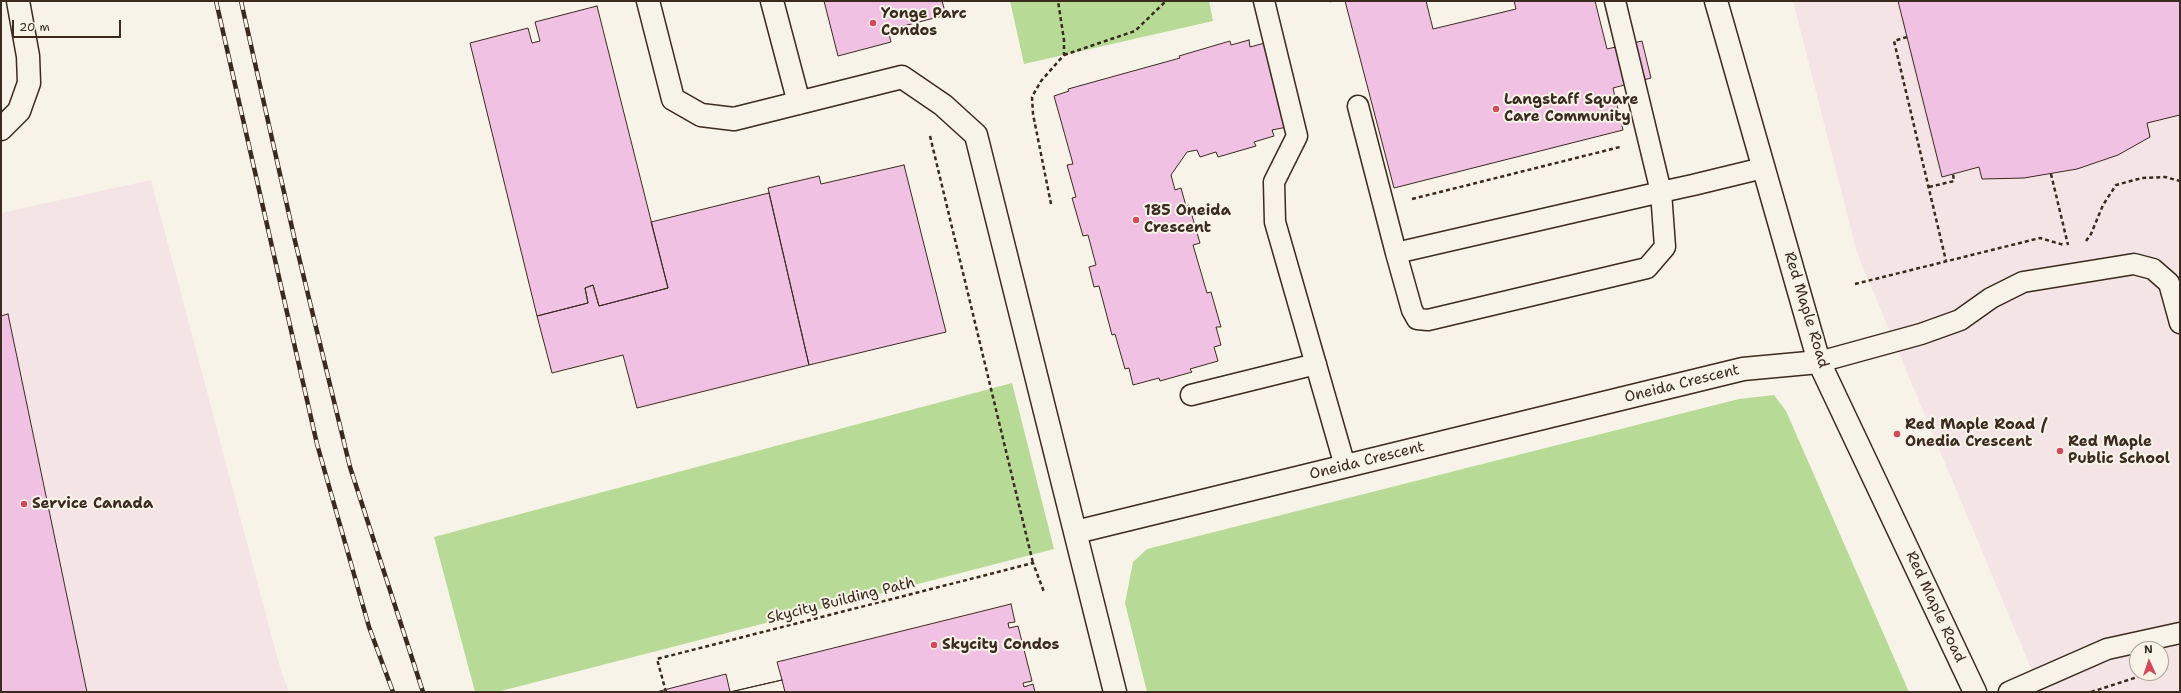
<!DOCTYPE html>
<style>
body{margin:0}
#map{position:relative;width:2181px;height:693px;overflow:hidden;background:#f7f3e8;font-family:"Shantell Sans",sans-serif}
canvas{display:block}
.frame{position:absolute;inset:0;border:2px solid #3b2a1e;pointer-events:none}
.north{position:absolute;left:2129px;top:641px;width:40px;height:40px;box-sizing:border-box;background:#f7f3e8;border:1px solid #aca397;border-radius:50%;rotate:357deg;font-size:11px;font-weight:700;line-height:16px;text-align:center;color:#3b2a1e}
.north::after{content:'';display:block;margin:auto;width:14px;height:18px;background:#d1495b;clip-path:polygon(50% 0,100% 100%,50% 72%,0 100%)}
.scale{position:absolute;left:12px;top:20px;width:109px;height:18px;box-sizing:border-box;border:2px solid #3b2a1e;border-top:0;padding-left:5px;font-size:12px;line-height:14px;white-space:nowrap;color:#3b2a1e;-webkit-text-stroke:3px #f7f3e8;paint-order:stroke}
</style>
<div id="map">
<canvas width="2181" height="693"></canvas>
<div class="frame"></div>
<div class="north">N</div>
<div class="scale">20 m</div>
</div>
<script>
const context = document.querySelector('canvas').getContext('2d');
context.lineJoin = 'round';
function fillPath(path, color) { context.fillStyle = color; context.fill(path, 'evenodd'); }
const toPath = rows => new Path2D(rows.map(r => 'M' + r).join(''));
function trace(path, color, width, dash) { context.strokeStyle = color; context.lineWidth = width; context.lineCap = dash ? 'butt' : 'round'; context.setLineDash(dash || []); context.stroke(path); }
function write(font, color, halo, rows, align = 'center') {
  context.font = font + ' "Shantell Sans",sans-serif'; context.lineWidth = 4; context.setLineDash([]); context.textBaseline = 'middle'; context.strokeStyle = halo; context.fillStyle = color; for (const [text, x, y, turn = 0] of rows) {
    context.save(); context.translate(x, y); context.rotate((+turn || 0) * Math.PI / 180); context.textAlign = isNaN(turn) ? turn : align; if (halo) context.strokeText(text, 0, 0); context.fillText(text, 0, 0); context.restore();
  }
}
const built = toPath([
 [1793,1,2180,1,2180,692,2041,692,1857,253],
 [2137,649,2161,649,2161,673,2137,673],
 [151,180,279,664,289,692,1,692,1,213]
]);
const green = toPath([
 [1010,1,1209,1,1213,21,1024,64],
 [1012,383,1054,549,497,692,475,692,434,537],
 [1774,395,1786,411,1909,692,1147,692,1125,603,1133,562,1147,549,1739,399]
]);
const building = toPath([
 [824,1,942,1,946,15,888,30,891,42,838,56,824,1],
 [1345,1,1426,1,1433,29,1516,9,1514,1,1595,1,1607,49,1642,41,1651,78,1613,88,1623,130,1394,188,1345,1],
 [1898,1,2180,1,2180,115,2147,123,2150,137,2118,155,2077,169,2024,178,1982,179,1979,167,1942,177,1898,1],
 [597,6,668,288,599,306,593,285,585,288,588,303,537,316,470,43,528,28,532,43,540,41,535,22,597,6],
 [1249,40,1250,47,1265,43,1287,127,1272,130,1274,136,1254,142,1256,146,1218,157,1216,152,1200,157,1197,150,1187,152,1171,175,1175,190,1181,188,1186,206,1189,205,1200,243,1193,245,1207,293,1211,292,1221,327,1216,327,1221,345,1214,347,1218,361,1190,369,1192,372,1160,381,1159,378,1133,385,1129,368,1125,369,1115,334,1112,335,1099,286,1094,287,1089,267,1096,265,1088,235,1083,236,1072,198,1076,197,1067,165,1073,164,1054,96,1069,91,1068,89,1180,58,1179,56,1230,41,1231,45,1249,40],
 [904,165,946,332,809,365,768,188,819,176,821,184,904,165],
 [769,193,809,365,637,408,623,355,552,373,537,316,588,303,585,288,593,285,599,306,668,288,651,222,769,193],
 [8,314,87,692,1,692,1,316,8,314],
 [1011,604,1015,622,1008,623,1009,628,1018,626,1032,681,1023,683,1024,687,1033,684,1035,692,656,692,726,674,730,692,782,680,777,662,1011,604],
 [782,680,785,692,730,692,782,680]
]);
const path = toPath([
 [1330,1,1331,1],
 [1907,37,1894,41,1946,261],
 [1064,55,1135,31,1166,1],
 [930,136,1033,563],
 [2051,174,2068,245],
 [1929,187,1954,181,1953,174],
 [1412,199,1620,147],
 [1051,204,1033,114,1032,97,1041,81,1064,55,1064,40,1058,1],
 [2086,241,2091,234,2103,205,2116,185,2142,178,2165,177,2180,181],
 [1855,284,2040,238,2064,245],
 [2161,670,2168,668],
 [666,692,657,659,1033,563,1044,592],
 [2091,692,2150,673]
]);
const lane = toPath([
 [1264,1,1297,136,1274,182,1275,222,1345,466],
 [1615,1,1661,192,1665,247,1647,268,1428,320,1417,319,1412,310,1396,253,1661,192,1693,185,1763,168],
 [1358,106,1396,253],
 [1819,362,1921,334,1960,320,1991,298,2023,282,2134,264,2153,269,2169,283,2180,323],
 [1191,395,1316,364],
 [2009,692,2107,649,2180,633]
]);
const street = toPath([
 [648,1,673,99,701,115,734,119,902,77,943,105,976,135,1115,692],
 [772,1,799,103],
 [1,129,19,111,29,83,28,56,18,1],
 [1076,532,1743,369,1819,362]
]);
const secondary = toPath([
 [1716,1,1819,362,1975,692]
]);
const rail = toPath([
 [216,1,317,444,369,627,393,692],
 [241,1,295,241,350,467,423,692]
]);
const markers = [
 [873,23,4,"#d1495b"],
 [1496,109,4,"#d1495b"],
 [1136,220,4,"#d1495b"],
 [1897,434,4,"#d1495b"],
 [2060,451,4,"#d1495b"],
 [24,504,4,"#d1495b"],
 [934,645,4,"#d1495b"]
];
const poiNames = [
 ["Yonge Parc",881,14],
 ["Condos",881,31],
 ["Langstaff Square",1504,100],
 ["Care Community",1504,117],
 ["185 Oneida",1144,211],
 ["Crescent",1144,228],
 ["Red Maple Road /",1905,425],
 ["Onedia Crescent",1905,442],
 ["Red Maple",2068,442],
 ["Public School",2068,459],
 ["Service Canada",32,504],
 ["Skycity Condos",942,645]
];
const streetNames = [
 ["Red Maple Road",1806,310,73],
 ["Oneida Crescent",1682,384,-14],
 ["Oneida Crescent",1367,461,-14],
 ["Skycity Building Path",841,601,-14],
 ["Red Maple Road",1935,607,65]
];
fillPath(built, '#f5e4e6');
fillPath(green, '#b7db96');
fillPath(building, '#f1c1e3');
trace(building, '#3b2a1e', 1);
trace(lane, '#3b2a1e', 23);
trace(street, '#3b2a1e', 25);
trace(secondary, '#3b2a1e', 25);
trace(path, '#3b2a1e', 2.5, [4, 3]);
trace(lane, '#f7f3e8', 20);
trace(street, '#f7f3e8', 22);
trace(secondary, '#f7f3e8', 22);
trace(rail, '#3b2a1e', 4.5);
trace(rail, '#f7f3e8', 3, [9]);
for (const [x, y, r, color] of markers) { const dot = new Path2D(); dot.arc(x, y, r, 0, 2 * Math.PI); context.fillStyle = color; context.fill(dot); trace(dot, '#f7f3e8', 1.5); }
write('bold 15px', '#3b2a1e', '#f7f3e8', poiNames, 'left');
write('15px', '#3b2a1e', '#f7f3e8', streetNames);
</script>
